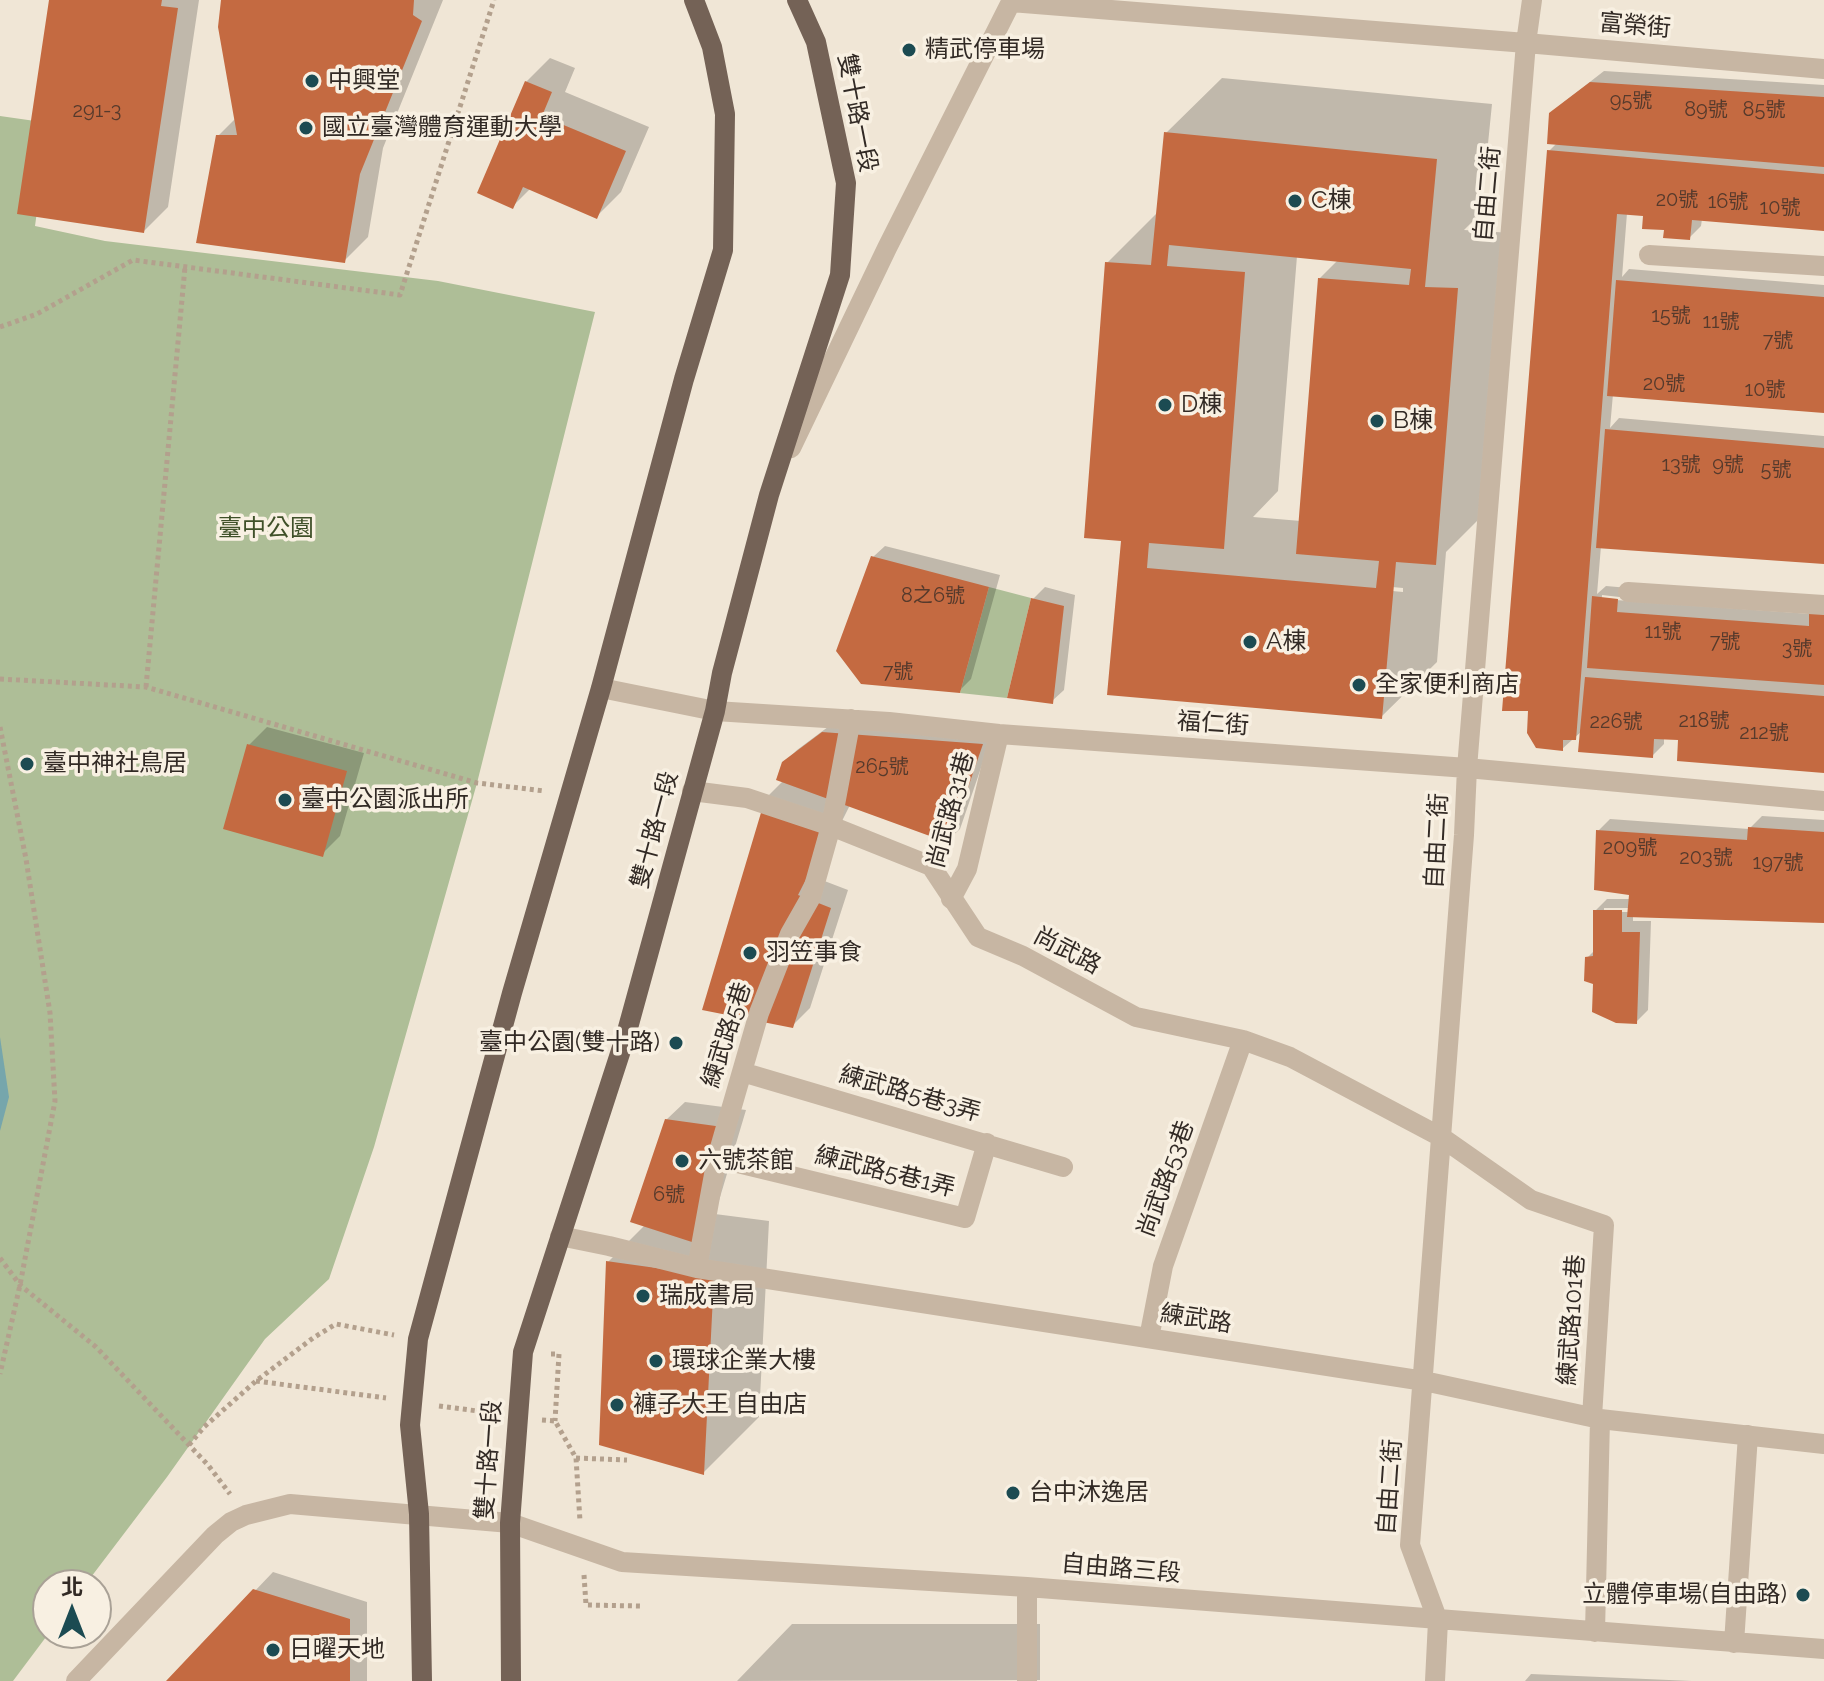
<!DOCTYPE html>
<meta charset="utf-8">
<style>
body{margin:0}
#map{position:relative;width:1824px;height:1681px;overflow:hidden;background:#f0e6d6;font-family:Raleway,"Noto Sans TC",sans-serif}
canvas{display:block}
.north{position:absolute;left:32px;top:1569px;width:80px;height:80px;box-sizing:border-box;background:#f8f0e2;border:2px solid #a9a196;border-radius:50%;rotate:0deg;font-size:22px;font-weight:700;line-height:32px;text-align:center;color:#322a25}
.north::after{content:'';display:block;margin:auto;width:28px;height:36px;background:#1c4b52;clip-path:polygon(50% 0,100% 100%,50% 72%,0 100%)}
</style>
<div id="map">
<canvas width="1824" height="1681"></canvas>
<div class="north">北</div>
</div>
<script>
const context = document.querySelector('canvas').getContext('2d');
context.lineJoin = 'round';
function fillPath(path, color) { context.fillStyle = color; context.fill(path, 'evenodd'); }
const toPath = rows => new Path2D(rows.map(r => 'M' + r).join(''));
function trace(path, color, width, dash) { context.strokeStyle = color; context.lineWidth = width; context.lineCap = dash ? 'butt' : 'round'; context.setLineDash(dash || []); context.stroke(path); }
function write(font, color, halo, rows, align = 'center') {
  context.font = font + ' Raleway,"Noto Sans TC",sans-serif'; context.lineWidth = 7; context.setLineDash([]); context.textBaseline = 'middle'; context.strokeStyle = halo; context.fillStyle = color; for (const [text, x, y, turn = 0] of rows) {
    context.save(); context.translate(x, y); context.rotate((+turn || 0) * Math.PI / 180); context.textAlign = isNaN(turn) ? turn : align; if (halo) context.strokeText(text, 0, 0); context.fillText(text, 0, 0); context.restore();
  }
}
const green = toPath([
 [0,116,49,123,35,226,105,241,438,281,595,312,477,783,374,1147,329,1279,265,1339,167,1477,85,1585,48,1585,49,1633,13,1681,0,1681],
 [989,587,1031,598,1007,698,960,693]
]);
const water = toPath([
 [0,1037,9,1097,0,1131]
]);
const shadow = toPath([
 [51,0,199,0,168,207,144,231],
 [223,0,443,0,383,148,368,237,344,261,218,136,236,118],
 [550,58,575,68,565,92,649,127,621,192,597,216,531,188,513,206,526,82],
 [1604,71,1824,85,1824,229,1702,219,1701,226,1689,238,1666,228,1645,214,1627,213,1622,277,1629,269,1824,285,1824,411,1613,394,1610,428,1619,418,1824,436,1824,562,1601,546,1597,594,1606,586,1629,588,1628,598,1602,595,1602,599,1811,614,1824,601,1824,771,1680,738,1664,737,1664,744,1652,756,1582,731,1562,749,1549,151,1558,142,1551,114,1564,102],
 [1222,78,1492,104,1481,213,1464,230,1512,233,1491,507,1446,552,1437,662,1381,717,1109,694,1124,539,1107,263,1158,212,1166,133],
 [1297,256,1338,260,1319,279,1301,521,1253,517,1278,491],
 [1392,587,1403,588,1403,592,1382,590],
 [885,546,1000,575,971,679,959,691,873,557],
 [1045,587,1075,595,1064,690,1052,701,1033,599],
 [836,721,993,733,960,829,948,840,850,805,814,877,848,890,810,1008,792,1026,767,797,783,781,784,763,797,750],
 [267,727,364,753,340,836,322,854,249,745],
 [1762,816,1824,820,1824,921,1633,915,1633,921,1651,921,1648,1010,1636,1022,1595,982,1587,958,1595,950,1595,911,1607,899,1631,899,1631,893,1598,831,1610,819,1749,829],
 [1604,908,1632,908,1632,912,1604,912],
 [685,1102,746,1110,715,1214,769,1221,759,1417,703,1473,608,1262,645,1225,666,1120],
 [273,1572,367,1602,367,1681,169,1681],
 [792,1624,1040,1624,1040,1680,737,1681],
 [1531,1674,1692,1681,1525,1681]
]);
const building = toPath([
 [49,0,162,0,161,6,178,8,144,233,17,214],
 [221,0,414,0,413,15,422,21,360,174,345,263,196,243,216,135,237,135,218,27],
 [525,81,552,92,542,116,626,151,597,219,523,187,513,209,477,193],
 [1590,82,1824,97,1824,167,1547,144,1549,113],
 [1164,132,1437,159,1425,287,1458,288,1436,565,1396,562,1382,719,1107,695,1121,541,1084,538,1105,262,1151,265],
 [1169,245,1411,269,1409,285,1318,278,1296,554,1379,561,1376,588,1147,568,1149,543,1224,549,1245,272,1167,266],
 [1547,150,1824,174,1824,231,1692,220,1690,240,1663,238,1664,230,1642,229,1643,216,1617,214,1576,740,1563,740,1563,751,1536,748,1527,733,1528,711,1502,711],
 [1616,280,1824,297,1824,413,1607,396],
 [1605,429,1824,448,1824,564,1596,548],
 [871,556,989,587,960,693,861,684,836,651],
 [1592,596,1618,599,1617,612,1809,626,1809,612,1824,613,1824,685,1587,668],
 [1031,598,1064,606,1053,704,1007,698],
 [1585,677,1824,696,1824,773,1677,761,1678,740,1654,739,1653,758,1578,752],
 [822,732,983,744,949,843,776,780,782,762],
 [247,744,347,771,323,857,223,829],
 [766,796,836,820,798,895,831,908,793,1028,702,1010],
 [1748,827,1824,832,1824,923,1627,917,1629,895,1594,890,1596,830,1747,840],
 [1593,910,1622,910,1622,932,1640,932,1637,1024,1616,1023,1592,1012,1593,984,1584,981,1585,957,1593,956],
 [665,1119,730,1128,695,1243,630,1222],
 [606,1261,714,1276,704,1475,599,1445],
 [253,1589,350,1619,350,1681,166,1681]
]);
const path = toPath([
 [0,327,37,314,133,260,400,295,494,0],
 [0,679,146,687,477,783,545,791],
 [146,687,185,267],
 [0,727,26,859,50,1013,55,1101,20,1285,0,1374],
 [0,1258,20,1285,96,1347,208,1465,230,1494],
 [551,1354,559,1354,555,1421],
 [256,1381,386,1398],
 [439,1406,493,1413],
 [542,1420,555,1421,576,1458,580,1521],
 [189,1445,204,1427,256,1381,313,1338,336,1324,394,1335],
 [576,1458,627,1460],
 [584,1575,586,1605,640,1606]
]);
const minor = toPath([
 [1011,2,1526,43,1824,69],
 [1649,255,1824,266],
 [791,448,887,248,1012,0],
 [1628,592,1824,605],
 [601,688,715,711,889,722,999,734,1467,768,1824,801],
 [692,791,747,798,831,826,931,866,978,937,1023,956,1136,1017,1243,1040,1290,1057,1441,1137,1531,1200,1604,1225,1592,1417],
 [951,899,967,869,999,734],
 [742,1072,1063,1167],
 [717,1158,965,1218,987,1143],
 [560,1236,609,1246,697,1268,1424,1381,1600,1419,1824,1444],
 [697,1268,717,1158,759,1013,790,934,811,897,831,826,851,719],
 [1149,1338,1163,1266,1243,1040],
 [1595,1632,1600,1419],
 [1734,1643,1748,1435],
 [76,1681,215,1535,231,1522,246,1515,290,1504,510,1523,622,1562,1027,1587,1824,1649],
 [1027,1681,1027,1587],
 [1435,1681,1438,1621,1410,1545,1464,835,1467,768,1526,43,1532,0]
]);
const major = toPath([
 [422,1681,419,1514,410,1425,418,1339,512,993,601,688,684,379,723,250,725,114,712,47,694,0],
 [511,1681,510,1523,523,1352,626,1035,715,711,722,673,769,495,840,275,846,183,816,42,797,0]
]);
const markers = [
 [909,50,8,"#1c4b52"],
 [312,81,8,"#1c4b52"],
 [306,128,8,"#1c4b52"],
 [1295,201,8,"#1c4b52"],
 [1165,405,8,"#1c4b52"],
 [1377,421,8,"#1c4b52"],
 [1250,642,8,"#1c4b52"],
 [1359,685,8,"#1c4b52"],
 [27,764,8,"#1c4b52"],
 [285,800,8,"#1c4b52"],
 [750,953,8,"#1c4b52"],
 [676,1043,8,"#1c4b52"],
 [682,1161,8,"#1c4b52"],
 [643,1296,8,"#1c4b52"],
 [656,1361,8,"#1c4b52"],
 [617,1405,8,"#1c4b52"],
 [1013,1493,8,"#1c4b52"],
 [1803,1595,8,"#1c4b52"],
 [273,1650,8,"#1c4b52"]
];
const numberNames = [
 ["95號",1631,101],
 ["89號",1706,110],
 ["85號",1764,110],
 ["291-3",97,111],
 ["20號",1677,200],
 ["16號",1728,202],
 ["10號",1780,208],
 ["15號",1671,316],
 ["11號",1721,322],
 ["7號",1778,341],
 ["20號",1664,384],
 ["10號",1765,390],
 ["13號",1681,465],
 ["9號",1728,465],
 ["5號",1776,470],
 ["8之6號",933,596],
 ["11號",1663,632],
 ["7號",1725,642],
 ["3號",1797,649],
 ["7號",898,672],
 ["218號",1704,721],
 ["226號",1616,722],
 ["212號",1764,733],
 ["265號",882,767],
 ["209號",1630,848],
 ["203號",1706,858],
 ["197號",1778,863],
 ["6號",669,1195]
];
const streetNames = [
 ["富榮街",1635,26,5],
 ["雙十路一段",857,113,79],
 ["自由二街",1488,194,-85],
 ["福仁街",1213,724,4],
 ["尚武路31巷",951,810,-75],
 ["雙十路一段",655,830,-75],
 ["自由二街",1437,841,-87],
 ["尚武路",1067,951,28],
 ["練武路5巷",727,1035,-72],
 ["練武路5巷3弄",910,1094,16],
 ["練武路5巷1弄",885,1172,14],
 ["尚武路53巷",1166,1179,-70],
 ["練武路",1196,1319,9],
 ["練武路101巷",1572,1320,-86],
 ["雙十路一段",489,1460,-86],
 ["自由二街",1390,1487,-86],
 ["自由路三段",1121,1569,5]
];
const poiNames = [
 ["精武停車場",925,50],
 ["中興堂",328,81],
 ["國立臺灣體育運動大學",322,128],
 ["C棟",1311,201],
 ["D棟",1181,405],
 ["B棟",1393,421],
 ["A棟",1266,642],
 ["全家便利商店",1375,685],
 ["臺中神社鳥居",43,764],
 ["臺中公園派出所",301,800],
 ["羽笠事食",766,953],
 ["臺中公園(雙十路)",660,1043,"right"],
 ["六號茶館",698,1161],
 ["瑞成書局",659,1296],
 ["環球企業大樓",672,1361],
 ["褲子大王 自由店",633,1405],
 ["台中沐逸居",1029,1493],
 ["立體停車場(自由路)",1787,1595,"right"],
 ["日曜天地",289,1650]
];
const parkNames = [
 ["臺中公園",266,529]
];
fillPath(green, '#aebe97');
fillPath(water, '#76a6ac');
fillPath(shadow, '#0003');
fillPath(building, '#c46a41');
trace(path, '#b3a08d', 5, [4, 4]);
trace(minor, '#c7b6a3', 20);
trace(major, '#746256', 20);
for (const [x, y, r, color] of markers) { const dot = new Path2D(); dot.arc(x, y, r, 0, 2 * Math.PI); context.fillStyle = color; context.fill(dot); trace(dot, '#f8f0e2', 3); }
write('20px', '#563a2c', null, numberNames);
write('24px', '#322a25', '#f8f0e2', streetNames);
write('24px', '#322a25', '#f8f0e2', poiNames, 'left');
write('24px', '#3f5029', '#f8f0e2', parkNames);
</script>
